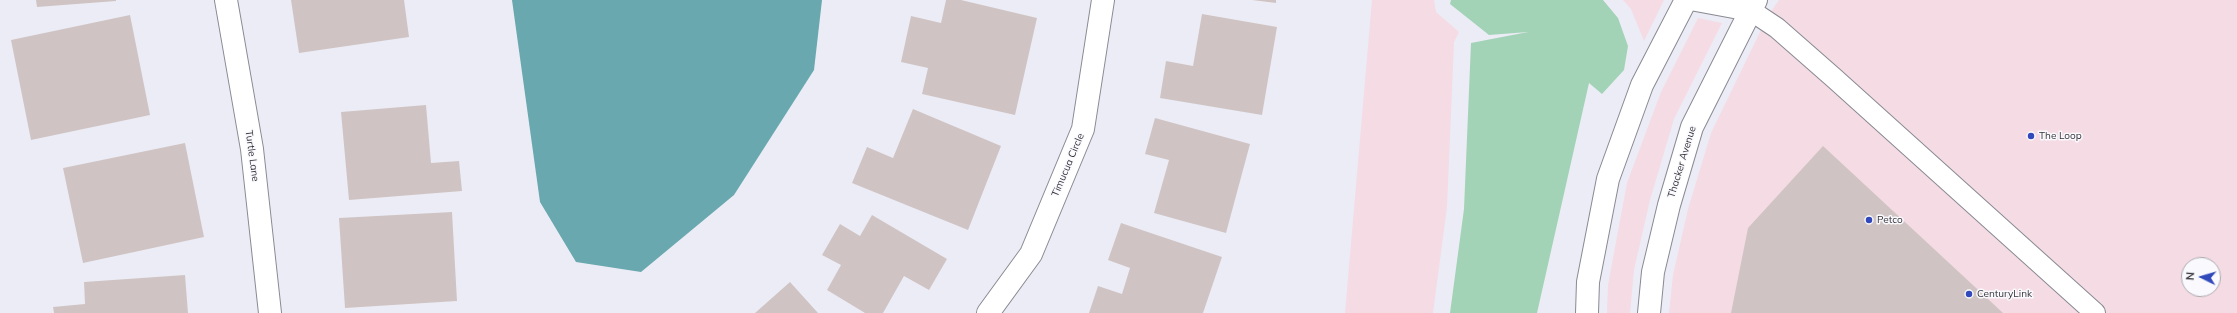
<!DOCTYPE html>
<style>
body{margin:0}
#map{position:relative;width:2237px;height:313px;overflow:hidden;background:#ececf6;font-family:Mulish,sans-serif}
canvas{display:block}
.north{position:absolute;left:2181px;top:257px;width:40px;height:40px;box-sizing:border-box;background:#fafafe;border:1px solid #ababaf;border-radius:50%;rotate:275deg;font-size:11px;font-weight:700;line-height:16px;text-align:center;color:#343438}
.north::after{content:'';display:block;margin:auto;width:14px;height:18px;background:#3149ba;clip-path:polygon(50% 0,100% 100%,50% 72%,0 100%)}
</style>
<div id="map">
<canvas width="2237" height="313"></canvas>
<div class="north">N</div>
</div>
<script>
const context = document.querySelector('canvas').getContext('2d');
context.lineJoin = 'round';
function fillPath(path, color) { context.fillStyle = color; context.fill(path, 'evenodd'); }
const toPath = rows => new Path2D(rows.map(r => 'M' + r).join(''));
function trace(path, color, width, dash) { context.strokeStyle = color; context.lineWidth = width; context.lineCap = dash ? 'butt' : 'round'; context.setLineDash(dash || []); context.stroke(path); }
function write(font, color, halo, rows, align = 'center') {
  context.font = font + ' Mulish,sans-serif'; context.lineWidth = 3; context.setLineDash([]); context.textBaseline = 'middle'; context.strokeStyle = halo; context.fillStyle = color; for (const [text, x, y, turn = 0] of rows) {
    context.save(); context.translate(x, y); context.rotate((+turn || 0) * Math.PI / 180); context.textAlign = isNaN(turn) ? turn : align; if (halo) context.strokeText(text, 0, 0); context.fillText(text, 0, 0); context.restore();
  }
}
const commercial = toPath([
 [1372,0,1434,0,1436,12,1459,32,1454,42,1447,207,1433,313,1345,313],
 [1623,0,1664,0,1644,41,1631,9],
 [1779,0,2237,0,2237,313,1669,313,1673,275,1688,209,1711,133,1761,30,1765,30,1768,16],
 [2189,265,2213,265,2213,289,2189,289],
 [1698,18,1722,23,1674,119,1650,200,1634,270,1630,313,1607,313,1608,285,1627,183,1661,92]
]);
const green = toPath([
 [1451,0,1603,0,1618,18,1628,46,1624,70,1602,94,1589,83,1537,313,1450,313,1464,209,1471,43,1528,32,1489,35,1450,4]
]);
const water = toPath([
 [512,0,822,0,814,70,734,195,641,272,576,262,540,202]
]);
const building = toPath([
 [36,0,116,0,116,1,37,7],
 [291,0,404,0,409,37,299,53],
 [946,0,961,0,1037,18,1015,115,922,94,928,68,901,62,911,16,941,23],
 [1252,0,1276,0,1276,3],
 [1202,14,1277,27,1262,115,1160,98,1166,61,1193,66],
 [130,15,150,115,31,140,11,40],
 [426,105,431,163,459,161,462,191,349,200,341,112],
 [913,109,1001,146,968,230,852,183,867,147,893,158],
 [1155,118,1250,144,1226,233,1154,213,1169,160,1145,154],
 [185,143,204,237,83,263,63,168],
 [1823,146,2003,313,1731,313,1748,228],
 [452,212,457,301,345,308,339,218],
 [872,215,947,259,929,290,904,276,883,313,865,313,827,290,841,265,822,255,840,224,860,236],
 [1121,223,1222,257,1203,313,1089,313,1098,286,1122,294,1130,268,1108,260],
 [185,275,188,313,54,313,53,307,85,304,84,282],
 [790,282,818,313,755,313]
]);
const service = toPath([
 [1750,10,1777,28,1834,78,2095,313]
]);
const minor = toPath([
 [226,0,252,149,270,313],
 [1696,0,1750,10],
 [988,313,1031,254,1083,129,1103,0]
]);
const tertiary = toPath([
 [1587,313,1588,282,1608,179,1642,85,1686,0],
 [1649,313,1653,272,1669,205,1692,127,1756,0]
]);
const markers = [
 [2031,136,4,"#3149ba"],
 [1869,220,4,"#3149ba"],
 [1969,294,4,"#3149ba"]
];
const poiNames = [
 ["The Loop",2039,136],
 ["Petco",1877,220],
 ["CenturyLink",1977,294]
];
const streetNames = [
 ["Turtle Lane",252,156,82],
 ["Thacker Avenue",1682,162,-73],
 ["Timucua Circle",1068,165,-67]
];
fillPath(commercial, '#f5dbe3');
fillPath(green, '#a2d3b6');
fillPath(water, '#68a8ae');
fillPath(building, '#cfc4c3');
trace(service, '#898a92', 22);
trace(minor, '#898a92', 24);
trace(tertiary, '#898a92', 24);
trace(service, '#fff', 20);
trace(minor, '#fff', 22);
trace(tertiary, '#fff', 22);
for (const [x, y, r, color] of markers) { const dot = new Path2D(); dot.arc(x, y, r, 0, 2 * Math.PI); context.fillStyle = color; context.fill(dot); trace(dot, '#fafafe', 1.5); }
write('10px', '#343438', '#fafafe', poiNames, 'left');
write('10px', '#343438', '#fafafe', streetNames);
</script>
